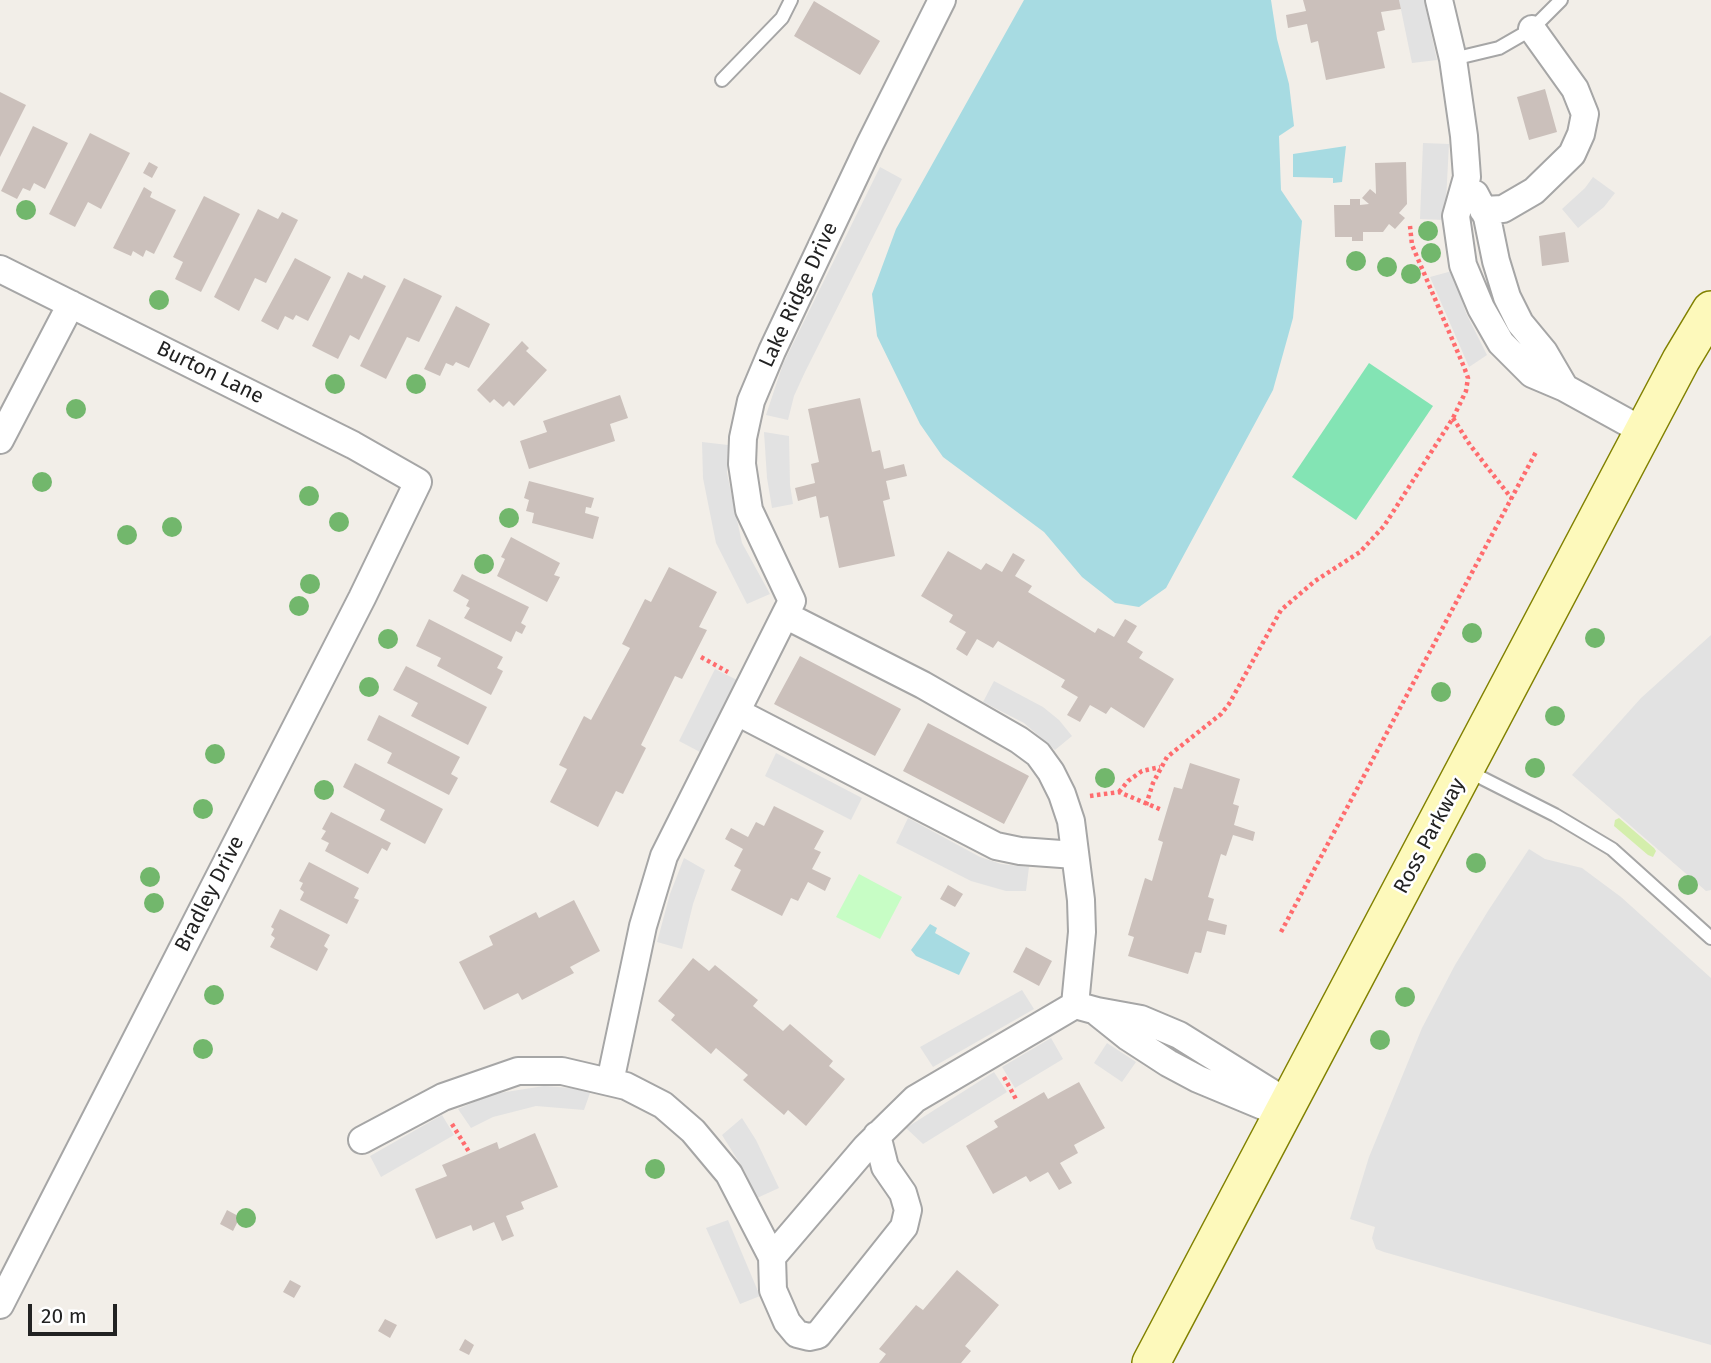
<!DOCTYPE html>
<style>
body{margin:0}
#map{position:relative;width:1711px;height:1363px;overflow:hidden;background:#f2eee8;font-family:"Fira Sans",sans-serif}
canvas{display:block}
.scale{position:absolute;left:28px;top:1304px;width:89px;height:32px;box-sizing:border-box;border:4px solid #222;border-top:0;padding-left:9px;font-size:21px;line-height:24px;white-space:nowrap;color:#222;-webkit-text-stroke:5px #fff;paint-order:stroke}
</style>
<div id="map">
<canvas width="1711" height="1363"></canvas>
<div class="scale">20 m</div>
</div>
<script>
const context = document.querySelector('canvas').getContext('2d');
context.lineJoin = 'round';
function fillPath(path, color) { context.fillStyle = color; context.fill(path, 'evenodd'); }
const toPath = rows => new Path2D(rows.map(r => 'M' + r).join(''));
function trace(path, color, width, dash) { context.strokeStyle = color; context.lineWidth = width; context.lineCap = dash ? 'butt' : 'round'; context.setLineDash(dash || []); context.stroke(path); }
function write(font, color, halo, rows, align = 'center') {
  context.font = font + ' "Fira Sans",sans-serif'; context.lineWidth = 5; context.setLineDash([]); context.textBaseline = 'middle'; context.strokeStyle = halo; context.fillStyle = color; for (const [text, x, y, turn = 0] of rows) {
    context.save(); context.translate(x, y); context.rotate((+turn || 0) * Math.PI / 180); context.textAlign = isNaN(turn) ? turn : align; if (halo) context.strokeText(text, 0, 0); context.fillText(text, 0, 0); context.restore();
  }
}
const grass = toPath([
 [1619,818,1654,848,1656,851,1653,857,1648,855,1614,826,1615,820]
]);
const park = toPath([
 [859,874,902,897,880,939,836,917]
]);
const pitch = toPath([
 [1369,363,1433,406,1356,520,1292,477]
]);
const parking = toPath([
 [1399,0,1424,0,1437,60,1412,63],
 [1423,143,1449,144,1445,220,1420,219],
 [880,167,902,179,805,372,794,396,788,420,766,415,783,364],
 [1593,177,1615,193,1604,207,1578,228,1562,209,1585,188],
 [1452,271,1466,313,1487,355,1469,367,1430,277],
 [764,432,789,436,790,485,793,504,772,508,767,478],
 [702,442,728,445,727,473,742,543,770,594,747,604,716,543,703,478],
 [1711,635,1711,890,1706,891,1572,775,1641,698],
 [715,669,737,680,700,752,679,741],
 [994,681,1043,707,1059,720,1072,736,1055,750,1024,723,983,702],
 [776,753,862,798,851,820,765,776],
 [908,818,980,857,1001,864,1029,867,1026,891,1006,891,971,881,896,843],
 [1529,849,1545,859,1582,868,1621,897,1711,978,1711,1345,1384,1252,1376,1249,1372,1238,1375,1227,1350,1219,1369,1157,1422,1028,1455,965,1488,911],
 [684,858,705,870,693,904,682,949,657,942,670,894],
 [1022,990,1034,1009,933,1067,920,1047],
 [1051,1038,1063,1059,1015,1088,1002,1067],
 [1107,1043,1136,1062,1122,1082,1094,1063],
 [994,1072,1007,1092,923,1144,906,1128],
 [544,1086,571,1088,590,1093,584,1110,536,1106,493,1117,471,1128,458,1109,493,1094],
 [442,1115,454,1135,381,1177,370,1156],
 [742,1118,756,1140,779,1188,757,1198,744,1170,722,1135],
 [728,1220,760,1296,740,1304,706,1228]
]);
const water = toPath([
 [1024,0,1271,0,1277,39,1289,84,1294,126,1279,136,1281,190,1302,221,1293,318,1273,390,1166,588,1139,607,1115,603,1082,577,1044,532,943,457,920,424,877,336,872,294,896,229],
 [1346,146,1342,182,1333,183,1333,178,1293,177,1293,154],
 [930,924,937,928,935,933,970,953,959,975,916,956,911,950]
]);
const building = toPath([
 [1303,0,1399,0,1401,9,1381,12,1385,30,1377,32,1385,68,1326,80,1318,41,1311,43,1307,24,1288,28,1286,15,1306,11],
 [814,1,880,41,860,75,794,36],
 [1545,89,1557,132,1529,140,1517,97],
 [0,92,26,105,0,157],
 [33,126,68,143,45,189,34,183,30,191,23,188,17,199,1,191],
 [90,133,130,153,101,209,88,202,75,227,49,214],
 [149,162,158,167,152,178,143,173],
 [1406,162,1407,204,1399,213,1405,218,1395,229,1389,224,1383,232,1363,232,1363,241,1352,241,1352,237,1335,237,1334,205,1350,205,1350,199,1360,199,1360,205,1369,204,1362,198,1370,189,1376,194,1375,163],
 [144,187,152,192,150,197,176,210,154,254,146,250,143,257,133,251,131,256,113,248],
 [204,196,240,214,201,292,175,279,183,262,173,257],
 [258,209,278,219,282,212,298,220,266,283,255,278,239,311,214,297],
 [1565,232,1569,262,1542,266,1539,236],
 [295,258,331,277,308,321,296,315,293,320,285,316,278,330,261,321],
 [348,272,362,279,364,275,386,286,359,340,350,335,338,359,312,346],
 [404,278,442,296,419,342,407,337,386,379,360,366],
 [456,306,490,324,469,368,456,362,453,366,446,363,440,376,424,369],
 [522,341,529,348,526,351,547,370,514,406,509,401,503,407,494,399,490,403,477,390],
 [620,395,628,418,610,424,615,441,529,469,520,441,547,432,543,421],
 [860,398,872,452,880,450,884,469,904,464,907,476,886,481,890,499,883,501,895,556,839,568,828,516,820,518,816,496,798,501,795,488,815,483,811,464,819,462,808,409],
 [529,481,594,498,591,508,586,507,585,513,599,517,593,539,532,523,534,513,526,511,529,500,524,498],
 [511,537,560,563,554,575,560,577,547,602,497,576,505,559,501,557],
 [948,551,981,570,986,563,1002,572,1013,553,1025,560,1015,576,1032,586,1028,592,1095,633,1098,628,1114,637,1125,619,1137,626,1127,642,1143,652,1139,658,1174,679,1144,728,1111,707,1106,714,1090,705,1080,722,1067,715,1078,697,1061,687,1065,680,998,641,993,648,977,639,967,656,956,649,966,632,949,622,953,615,921,596],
 [669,567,717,592,699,627,707,630,682,679,675,676,641,745,646,748,623,794,616,791,598,827,550,802,567,769,559,765,584,716,591,720,630,648,622,644,645,599,651,602],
 [462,574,529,607,521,623,526,626,522,634,516,631,511,642,464,618,470,608,466,606,469,600,453,591],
 [429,619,503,657,497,668,503,671,491,695,437,666,441,658,416,646],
 [800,656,901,709,875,756,774,704],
 [406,666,487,707,468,745,411,716,418,703,393,690],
 [379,715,460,757,451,774,458,778,449,795,387,763,392,753,367,740],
 [928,723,1029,776,1004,824,903,771],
 [355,763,443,809,425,844,380,820,385,810,343,787],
 [1190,763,1240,779,1233,804,1239,806,1234,825,1255,832,1253,841,1233,835,1226,856,1221,854,1208,897,1214,899,1208,920,1227,925,1225,935,1207,931,1201,953,1195,952,1188,974,1128,956,1134,937,1128,935,1145,878,1152,881,1163,842,1158,840,1174,787,1182,789],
 [774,806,824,831,814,849,821,852,812,869,831,878,825,891,808,882,798,901,791,898,782,916,731,890,741,870,734,866,743,849,725,839,731,828,748,837,756,822,764,826],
 [331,812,391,843,387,851,382,848,368,874,325,851,329,843,321,839,326,831,322,829],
 [309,862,359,888,354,898,359,900,347,924,300,900,304,892,300,889,303,883,299,881],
 [948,885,963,894,955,907,940,899],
 [574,900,600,951,570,967,574,973,522,1000,518,993,484,1010,459,962,493,945,489,936,536,912,539,918],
 [280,909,330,935,324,946,328,949,317,971,270,947,275,938,271,935,274,929,271,927],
 [1026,947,1052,961,1039,986,1013,972],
 [693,958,709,971,715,965,758,1000,753,1006,783,1031,790,1024,833,1061,829,1066,845,1079,806,1126,788,1110,784,1115,743,1080,748,1075,716,1048,711,1054,671,1020,675,1015,658,1001],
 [1079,1082,1105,1128,1074,1145,1078,1153,1060,1163,1072,1183,1059,1190,1048,1172,1030,1182,1026,1176,993,1194,966,1146,998,1127,994,1121,1044,1092,1048,1099],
 [535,1133,558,1187,521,1202,524,1209,506,1216,514,1236,502,1241,494,1222,473,1231,471,1225,436,1239,415,1189,447,1176,442,1165,497,1142,499,1149],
 [227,1210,240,1217,233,1231,220,1224],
 [957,1270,999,1305,965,1346,971,1351,961,1363,879,1363,886,1354,879,1349,916,1305,923,1310],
 [290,1280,301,1286,294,1298,283,1292],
 [385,1319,397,1325,390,1338,378,1331],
 [465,1339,474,1345,469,1355,459,1350]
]);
const path = toPath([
 [1453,418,1470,445,1512,499],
 [701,657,728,672],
 [1119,792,1128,781,1142,771,1160,767],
 [1090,796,1119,792,1162,810],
 [1146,805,1153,783,1167,757,1221,714,1229,704,1281,610,1315,581,1360,552,1384,526,1453,418,1466,391,1468,378,1464,367,1412,245,1410,226],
 [1281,932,1536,452],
 [1004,1077,1017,1101],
 [452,1124,469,1152]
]);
const lane = toPath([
 [1453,59,1499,48,1532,29,1561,0],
 [722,80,782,18,791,0],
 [1468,771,1555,815,1612,849,1711,938]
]);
const street = toPath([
 [1439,0,1453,59,1464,136,1467,177,1456,216,1463,265,1481,308,1501,343,1532,374,1565,388,1643,431],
 [1475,194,1487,217,1496,261,1507,297,1520,323,1544,352,1565,388],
 [1483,210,1503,209,1534,191,1572,154,1581,134,1585,114,1575,89,1532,29],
 [0,269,353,445,418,482,362,598,0,1305],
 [0,440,71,304],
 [785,615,923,685,1019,740,1038,754,1051,772,1062,794,1071,821,1081,900,1082,932,1075,1005],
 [737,712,996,846,1020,851,1075,855],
 [1098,1013,1128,1037,1168,1063,1198,1079,1282,1114],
 [610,1082,643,926,664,856,792,601,749,510,742,464,743,438,751,401,772,351,870,144,942,0],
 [362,1140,443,1097,518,1071,562,1071,626,1086,663,1105,693,1131,729,1174,772,1257,773,1290,787,1322,797,1334,809,1337,818,1335,904,1227,908,1210,903,1193,885,1167,877,1135],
 [772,1257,866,1147,915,1099,1075,1005,1097,1011,1141,1019,1179,1035,1288,1103]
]);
const secondary = toPath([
 [1151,1363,1681,360,1711,310]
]);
const trees = [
 [26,210],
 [1428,231],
 [1431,253],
 [1356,261],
 [1387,267],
 [1411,274],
 [159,300],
 [335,384],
 [416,384],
 [76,409],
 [42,482],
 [309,496],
 [509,518],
 [339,522],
 [172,527],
 [127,535],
 [484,564],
 [310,584],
 [299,606],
 [1472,633],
 [1595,638],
 [388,639],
 [369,687],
 [1441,692],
 [1555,716],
 [215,754],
 [1535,768],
 [1105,778],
 [324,790],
 [203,809],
 [1476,863],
 [150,877],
 [1688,885],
 [154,903],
 [214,995],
 [1405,997],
 [1380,1040],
 [203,1049],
 [655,1169],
 [246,1218]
];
const streetNames = [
 ["Lake Ridge Drive",799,295,-65],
 ["Burton Lane",210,373,26],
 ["Ross Parkway",1430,836,-62],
 ["Bradley Drive",210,894,-63]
];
fillPath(grass, '#d4eeac');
fillPath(park, '#c7fdc5');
fillPath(pitch, '#83e4b4');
fillPath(parking, '#e2e2e2');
fillPath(water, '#a7dbe2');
fillPath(building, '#cbc0bb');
trace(lane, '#a6a6a6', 16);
trace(street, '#a6a6a6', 30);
trace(secondary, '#818100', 40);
trace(path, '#ff6c6e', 4.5, [3.5, 3.5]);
trace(lane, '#fff', 12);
trace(street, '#fff', 26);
trace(secondary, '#fdf9bb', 37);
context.fillStyle = '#72b76c';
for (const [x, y] of trees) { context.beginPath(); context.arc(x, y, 10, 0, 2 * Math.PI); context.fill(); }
write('21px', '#222', '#fff', streetNames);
</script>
